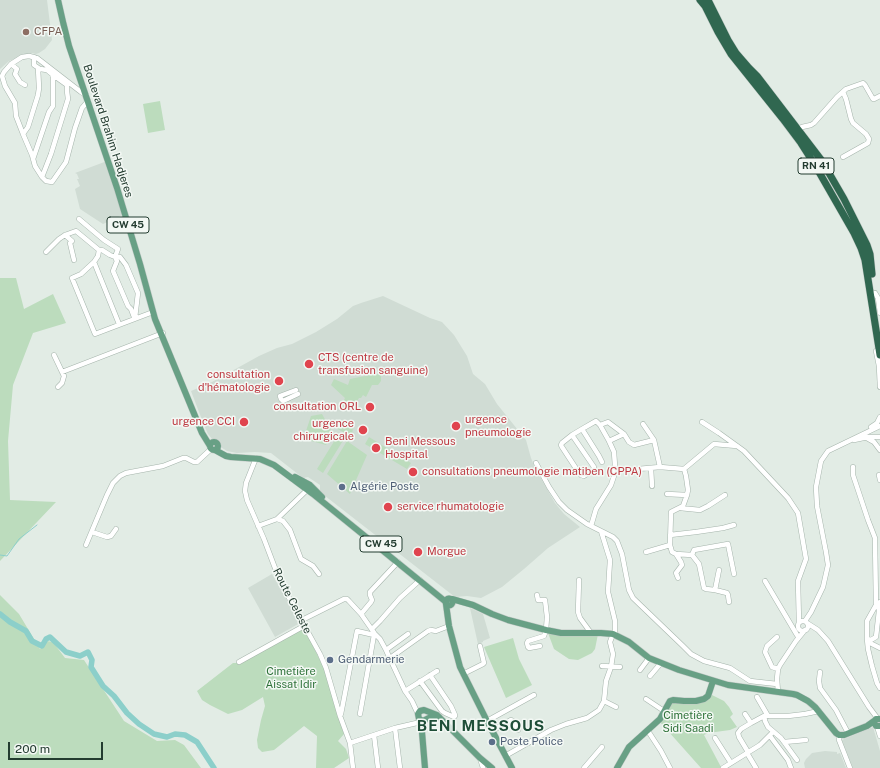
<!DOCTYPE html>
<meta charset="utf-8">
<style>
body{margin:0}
#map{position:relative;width:880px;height:768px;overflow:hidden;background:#e2ece5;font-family:"Public Sans",sans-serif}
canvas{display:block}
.scale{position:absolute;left:8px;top:742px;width:95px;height:18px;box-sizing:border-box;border:2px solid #233c30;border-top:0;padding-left:5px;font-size:12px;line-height:14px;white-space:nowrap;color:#233c30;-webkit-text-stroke:3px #f3f8f4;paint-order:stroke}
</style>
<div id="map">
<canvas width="880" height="768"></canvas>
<div class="scale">200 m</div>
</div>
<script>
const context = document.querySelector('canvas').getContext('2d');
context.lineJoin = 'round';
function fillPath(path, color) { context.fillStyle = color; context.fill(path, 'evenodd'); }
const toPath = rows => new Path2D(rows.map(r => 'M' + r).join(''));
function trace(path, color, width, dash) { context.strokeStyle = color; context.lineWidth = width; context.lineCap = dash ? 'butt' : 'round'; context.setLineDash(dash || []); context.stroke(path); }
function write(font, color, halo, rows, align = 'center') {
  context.font = font + ' "Public Sans",sans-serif'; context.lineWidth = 3; context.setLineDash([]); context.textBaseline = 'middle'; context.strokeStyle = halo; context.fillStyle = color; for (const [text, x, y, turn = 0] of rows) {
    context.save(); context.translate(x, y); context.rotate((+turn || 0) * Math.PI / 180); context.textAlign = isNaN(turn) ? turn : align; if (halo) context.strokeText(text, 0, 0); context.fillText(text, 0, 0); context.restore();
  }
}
const built = toPath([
 [0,0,47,0,52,40,45,49,39,53,36,54,32,53,9,61,0,69],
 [107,161,125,214,103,224,80,209,75,189,80,186,77,179,79,179,77,174,75,173],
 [383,296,430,318,442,322,454,335,467,356,473,374,485,384,497,404,526,440,531,458,535,468,555,503,564,514,580,527,548,548,524,569,502,587,481,598,467,596,455,597,320,492,320,485,308,477,303,478,271,453,255,452,237,453,227,451,216,444,208,434,204,425,191,391,212,382,259,356,277,348,292,344,316,332,337,319,353,306,361,303],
 [272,574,300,623,275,637,248,588],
 [470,608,483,614,490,638,483,641,483,642,478,644],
 [873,727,880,751,880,768,853,768,842,740],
 [825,751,837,752,837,754,840,753,846,768,805,768,804,763,806,759,812,753]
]);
const green = toPath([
 [160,101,165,130,148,133,143,104],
 [0,278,16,278,24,309,53,294,66,323,33,333,13,385,8,441,10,500,56,502,0,561],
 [381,374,381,381,378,385,372,385,366,397,363,395,361,398,359,398,354,406,344,400,345,398,331,385,334,379,348,385,350,379,370,375],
 [322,414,333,434,326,445,308,440,304,437,311,416],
 [343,422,353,428,352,434,350,436,336,428,336,426],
 [338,435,340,435,344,438,344,439,323,473,317,469],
 [369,437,411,463,407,469,365,444],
 [347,441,367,455,350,494,327,474],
 [0,595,19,614,40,649,47,641,53,642,65,658,84,660,124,721,157,741,175,740,184,745,201,768,0,768],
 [304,628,324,668,344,734,338,741,346,749,349,758,334,768,316,768,317,736,304,726,274,750,262,752,258,748,257,740,261,720,265,706,263,697,242,710,228,714,210,705,202,700,197,691,233,663,241,663],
 [548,633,598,634,595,649,592,653,578,660,569,659,554,649],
 [513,638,519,659,532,685,506,698,484,647],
 [712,695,724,701,729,707,733,714,730,717,737,727,730,730,708,733,704,735,721,767,720,768,701,768,660,722,672,702,705,700]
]);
const stream = toPath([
 [0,555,7,556,19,539,37,525]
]);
const river = toPath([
 [0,614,10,622,26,631,32,641,42,646,46,639,50,637,66,652,80,656,88,652,92,660,91,667,103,686,114,696,127,713,139,724,154,734,167,737,175,734,185,735,197,742,214,768]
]);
const minor = toPath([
 [34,57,34,65,40,69,47,70,53,75,67,85,67,91,68,99,51,154,42,177],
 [11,64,17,69,15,74,20,82,25,85],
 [843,92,846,99,851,119,853,123,866,134,869,139,868,143,843,157],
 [86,95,81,92,37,58,29,56,22,57,11,64,4,72,2,76,5,86,15,103,16,116,23,134,32,155,35,166,42,177,46,181,52,182,66,162,75,128,82,108,88,101],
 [798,129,802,127,811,125,814,123,837,97,846,89,863,83,865,85,873,99,874,99,880,96],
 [23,134,28,127,38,95,39,88,38,68],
 [33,159,49,112,53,106,53,75],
 [79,219,104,240,118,249,115,257,120,257,126,265,138,293,135,318],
 [65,235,72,241,70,243,74,260],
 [99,250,102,250,110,255,115,257,117,261,113,271,128,306,131,309,134,317],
 [46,252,59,239,65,235,76,231,99,250,98,256,94,262,81,274,72,278,95,334,153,312],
 [94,262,119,324],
 [875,293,878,298,880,313],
 [876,351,879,366,880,387],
 [54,355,64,376,62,383,58,387],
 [62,372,163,333],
 [296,390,280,396,281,399,283,401,298,394],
 [702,422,719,433,744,451,788,498,798,513,806,559,798,581,799,623],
 [643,424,654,440],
 [600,425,609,441],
 [871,427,877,423,880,417],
 [582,429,599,456,602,462],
 [572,435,594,467,593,470,584,476,581,475,579,473,562,447,561,445,562,443,572,435,582,429,596,421,600,425,608,422,624,434],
 [865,437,874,442,880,450],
 [854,440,868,437,880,437],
 [256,458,246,483,245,491,247,500,264,539,275,568,283,587,320,654,326,668,340,716,350,743,353,768],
 [536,463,549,487,559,502,567,510,587,524,613,537,617,541,622,554,629,590,633,598,683,646,691,654,704,661,730,668,750,681,777,684],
 [853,467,853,475,868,520,875,538,876,605],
 [651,468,652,486],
 [638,469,660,467],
 [684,469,686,476,688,490,687,495,683,506,671,512,670,545,672,552,676,554,692,555,699,564,704,588,706,589,715,590,727,593,728,595,729,602],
 [879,475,880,480],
 [667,494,687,495],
 [680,508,700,510,708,506,725,495],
 [277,519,307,490],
 [258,526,277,519,283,521,290,530,301,559,313,566,319,574],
 [591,526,596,509,611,485,614,476,615,466,614,452,609,441,624,434,629,442,634,445,654,440,660,467,684,469,714,444,737,446],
 [601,531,610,560,608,592,615,621,615,635],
 [92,532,107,537,111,536,116,529],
 [670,535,696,532,723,528,734,525],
 [86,545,107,495,113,483,120,476,126,473,163,466,183,458,186,458,194,462,197,462,211,449],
 [646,552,670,545],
 [676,554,681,562,682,565,676,573,678,578],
 [692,555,694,550,728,544,734,574],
 [579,580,578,612,580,618,591,633],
 [765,581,797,635],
 [715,590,719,570],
 [537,595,538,600,545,600,547,617,546,630,544,636,528,641,527,643,528,647,529,648,540,646],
 [880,602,878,604,876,605,867,621,867,639,868,649,872,666,877,683,880,688],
 [361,614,371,602,372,600,370,595,370,592,398,562],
 [302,620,344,599,347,599,349,601,361,614,375,634,380,639,386,650,405,691,412,701,418,714],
 '798 626a5 5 0 1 1 10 0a5 5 0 1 1-10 0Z',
 [805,621,811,612,823,587,828,565,826,552,817,506,816,487,821,461,828,451,880,426],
 [807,623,818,630,828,641,869,707,878,719],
 [372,629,380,621,400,598,420,580],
 [777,637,767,646,765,652,772,667,778,669],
 [867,639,871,640,876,637,879,611,878,604],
 [868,642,880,648],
 [386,650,408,634],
 [390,658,428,631,431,630,436,631,449,626],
 [239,662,304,626],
 [602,666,620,667],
 [640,670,649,658],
 [820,672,819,681,820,688,836,710,848,733],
 [463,674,483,664,484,663,480,646],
 [650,676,661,663],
 [420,681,442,711,445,713,454,717,455,716,455,715,451,706,430,675],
 [405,691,437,671],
 [778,692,777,679,778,669,780,665,796,641,805,630],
 [757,697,768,716],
 [646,699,664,711],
 [604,701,616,707],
 [341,714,357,631,374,635],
 [360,714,374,635,375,634],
 [745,714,751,723],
 [764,716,765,721,768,727,781,738,797,760],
 [487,721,534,695],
 [877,726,880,736],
 [395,728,400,768],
 [492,731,511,720,513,721,518,730],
 [648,731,661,751,670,768],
 [374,735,378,768],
 [839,735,839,740,850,768],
 [770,736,788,760,791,768],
 [715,738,731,763],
 [784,742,806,740],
 [350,743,395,728,421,722],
 [748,752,739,737,738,733,741,729,751,723,764,716,788,716,805,714,819,711],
 [747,753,756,768],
 [505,756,551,730,566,724,587,718,599,710,604,701,606,681,611,667,613,654,610,642,613,634],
 [480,758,483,768],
 [584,768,602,747],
 [723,768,760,745,773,732]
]);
const major = toPath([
 [58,0,63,22,69,46,117,188,140,264,155,319,202,433,210,446],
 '210 446a4 4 0 1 1 8 0a4 4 0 1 1-8 0Z',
 [215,450,226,456,231,457,260,459,274,465,313,494,382,550,446,602],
 [295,477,310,485,322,497],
 '445.5 602a3.5 3.5 0 1 1 7 0a3.5 3.5 0 1 1-7 0Z',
 [452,599,473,605,492,614,508,620,546,630,561,633,601,633,613,634,629,642,649,658,679,670,728,685,793,694,797,695,808,701,815,707,836,733,839,735,844,735,867,726,874,721],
 [446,604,449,626,460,667,487,721,512,768],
 [439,717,431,717,423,721,419,719,418,714,420,711,424,710,437,715,480,758,492,768],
 [880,719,876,719,874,722,876,726,880,726],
 [421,720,425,768],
 [617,768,629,747,660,719,670,701,673,700,684,701,696,701,704,699,708,696,713,681]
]);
const highway = toPath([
 [700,0,705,6,718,32,731,54,783,119,801,143,815,165,854,233,861,248,865,260,880,355],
 [708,0,728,40,736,53,749,68,757,76,822,161,844,199,867,245,870,254,872,274]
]);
const markers = [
 [26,32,4,"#8d6e63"],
 [309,364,5,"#e0444e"],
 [279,381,5,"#e0444e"],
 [370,407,5,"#e0444e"],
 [244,422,5,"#e0444e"],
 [456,426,5,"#e0444e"],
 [363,430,5,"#e0444e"],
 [376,448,5,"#e0444e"],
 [413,472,5,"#e0444e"],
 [342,487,4,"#5c6f8a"],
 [388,507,5,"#e0444e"],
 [418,552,5,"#e0444e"],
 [330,660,4,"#5c6f8a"],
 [492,742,4,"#5c6f8a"]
];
const shields = [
 [816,166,36],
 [128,225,42],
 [381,544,42]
];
const shieldNames = [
 ["RN 41",816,166],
 ["CW 45",128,225],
 ["CW 45",381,544]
];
const educationNames = [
 ["CFPA",34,32]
];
const streetNames = [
 ["Boulevard Brahim Hadjeres",108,131,72],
 ["Route Celeste",292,601,63]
];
const healthNames = [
 ["CTS (centre de",318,358],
 ["transfusion sanguine)",318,371],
 ["consultation",270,375,"right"],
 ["d'hématologie",270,388,"right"],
 ["consultation ORL",361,407,"right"],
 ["urgence",465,420],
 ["pneumologie",465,433],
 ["urgence CCI",235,422,"right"],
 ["urgence",354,424,"right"],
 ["chirurgicale",354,437,"right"],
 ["Beni Messous",385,442],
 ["Hospital",385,455],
 ["consultations pneumologie matiben (CPPA)",422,472],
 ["service rhumatologie",397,507],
 ["Morgue",427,552]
];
const serviceNames = [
 ["Algérie Poste",350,487],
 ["Gendarmerie",338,660],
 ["Poste Police",500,742]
];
const parkNames = [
 ["Cimetière",291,672],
 ["Aissat Idir",291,685],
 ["Cimetière",688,716],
 ["Sidi Saadi",688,729]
];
const districtNames = [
 ["BENI MESSOUS",481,726]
];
fillPath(built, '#d0dcd4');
fillPath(green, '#bcdcbd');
trace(stream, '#8ccfca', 1);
trace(river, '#8ccfca', 5.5);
trace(minor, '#a5b4ab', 5.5);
trace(major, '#c1c8c5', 7);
trace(highway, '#c1c8c5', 8);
trace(minor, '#fff', 4.5);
trace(major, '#68a085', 6);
trace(highway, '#306750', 7);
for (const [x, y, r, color] of markers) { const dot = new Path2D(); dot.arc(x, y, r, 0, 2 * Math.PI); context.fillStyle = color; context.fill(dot); trace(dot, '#f3f8f4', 1.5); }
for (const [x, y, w] of shields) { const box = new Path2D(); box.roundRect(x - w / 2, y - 8, w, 16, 3); context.fillStyle = '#f3f8f4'; context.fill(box); trace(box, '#233c30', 1); }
write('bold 10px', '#233c30', null, shieldNames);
write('11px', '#785e54', '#f3f8f4', educationNames, 'left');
write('11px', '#233c30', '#f3f8f4', streetNames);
write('11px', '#be3a42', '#f3f8f4', healthNames, 'left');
write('11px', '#4e5e75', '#f3f8f4', serviceNames, 'left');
write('11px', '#2e7239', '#f3f8f4', parkNames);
context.letterSpacing = '1px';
write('bold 15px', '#1f4e38', '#f3f8f4', districtNames);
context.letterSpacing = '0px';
</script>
